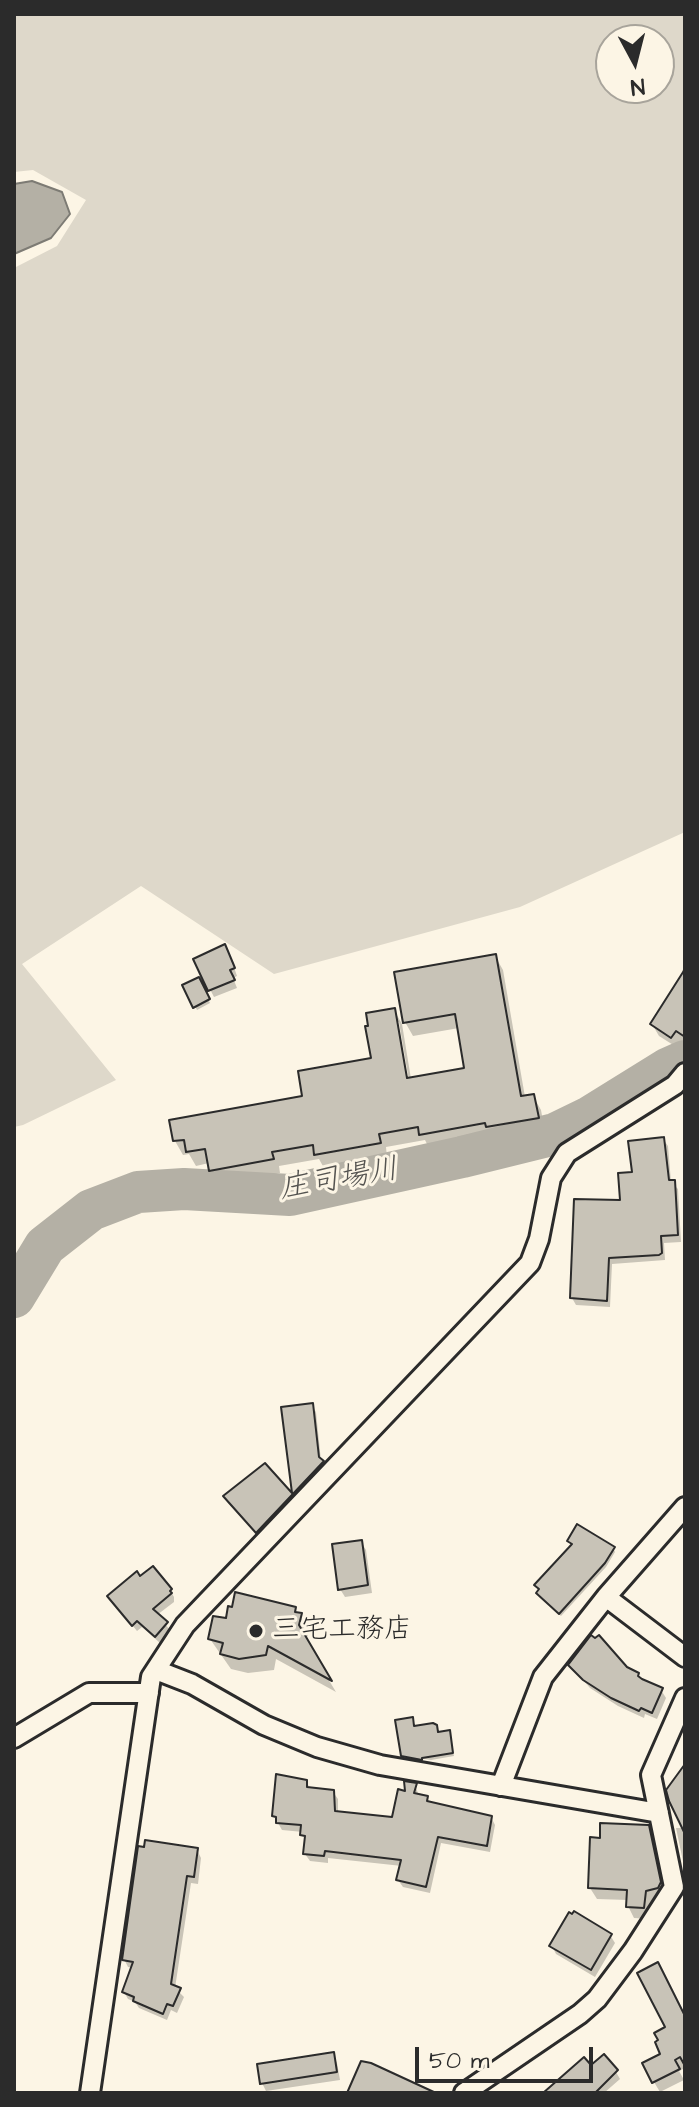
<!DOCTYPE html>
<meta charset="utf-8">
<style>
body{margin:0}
#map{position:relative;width:699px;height:2107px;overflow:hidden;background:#fcf5e5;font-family:"Architects Daughter",sans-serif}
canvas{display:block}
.frame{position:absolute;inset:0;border:16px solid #2b2b2b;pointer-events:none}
.north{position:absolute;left:595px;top:24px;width:80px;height:80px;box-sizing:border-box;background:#fcf5e5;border:2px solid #a8a49b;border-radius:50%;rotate:173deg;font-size:22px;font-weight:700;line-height:32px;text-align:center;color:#2b2b2b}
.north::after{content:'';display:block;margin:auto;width:28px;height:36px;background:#2b2b2b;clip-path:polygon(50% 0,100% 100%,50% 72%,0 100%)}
.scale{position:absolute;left:415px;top:2047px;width:178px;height:36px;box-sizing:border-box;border:4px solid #2b2b2b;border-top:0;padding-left:10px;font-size:24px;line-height:28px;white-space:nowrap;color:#2b2b2b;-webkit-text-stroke:6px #fcf5e5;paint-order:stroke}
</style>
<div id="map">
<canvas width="699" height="2107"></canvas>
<div class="frame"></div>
<div class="north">N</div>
<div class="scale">50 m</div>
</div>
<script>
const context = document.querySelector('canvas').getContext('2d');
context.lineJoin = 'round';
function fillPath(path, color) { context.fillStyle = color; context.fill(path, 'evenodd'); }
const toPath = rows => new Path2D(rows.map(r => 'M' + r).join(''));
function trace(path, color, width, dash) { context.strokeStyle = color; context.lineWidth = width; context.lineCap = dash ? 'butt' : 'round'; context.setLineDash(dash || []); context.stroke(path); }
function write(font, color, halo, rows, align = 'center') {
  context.font = font + ' "Architects Daughter","Klee One",sans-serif'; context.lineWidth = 6; context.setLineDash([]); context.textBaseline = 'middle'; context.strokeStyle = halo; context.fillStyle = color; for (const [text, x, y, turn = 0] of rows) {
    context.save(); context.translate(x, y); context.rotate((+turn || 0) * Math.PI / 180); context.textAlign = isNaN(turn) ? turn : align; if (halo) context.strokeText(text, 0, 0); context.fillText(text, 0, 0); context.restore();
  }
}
const green = toPath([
 [14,14,685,14,685,832,520,907,274,974,141,886,22,964,116,1080,23,1125,14,1127,14,268,57,246,86,200,33,170,14,172],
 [611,40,659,40,659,88,611,88]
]);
const water = toPath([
 [32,181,62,192,70,214,51,238,14,254,14,184,32,181]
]);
const shadow = toPath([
 [229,953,237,976,233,978,237,988,214,997,195,960],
 [495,956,503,970,525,1097,533,1096,541,1110,545,1132,496,1140,494,1137,429,1148,425,1140,386,1147,387,1157,324,1168,319,1159,279,1166,280,1173,219,1184,209,1163,196,1166,189,1154,183,1155,175,1141,305,1098,374,1060,394,1010,402,1024,411,1079,467,1069,459,1028,413,1036,405,1022],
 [395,1022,399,1022,410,1087,406,1088],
 [685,966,685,1043,683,1042,678,1048,659,1036,652,1024,684,974,682,971],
 [198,980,210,1003,197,1010,185,986],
 [663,1139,668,1146,671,1182,678,1189,681,1242,664,1243,665,1260,612,1264,610,1307,576,1305,572,1298,634,1174],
 [311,1405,316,1412,321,1461,327,1470,261,1539,230,1503,265,1466,295,1499,283,1409],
 [570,1541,613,1548,615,1552,606,1567,561,1616,540,1596,540,1591,536,1586,572,1546],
 [361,1542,366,1550,372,1593,345,1597,340,1589],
 [140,1579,170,1590,174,1597,174,1602,157,1615,171,1631,160,1643,142,1627,137,1631,114,1603],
 [295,1609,309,1630,306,1642,336,1692,276,1659,274,1670,248,1673,231,1669,210,1639,227,1621],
 [570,1665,626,1669,638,1674,642,1681,661,1690,666,1698,657,1719,645,1714,644,1718,618,1706,590,1688],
 [412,1720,415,1728,436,1726,439,1734,449,1732,454,1756,431,1760,402,1755],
 [685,1777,685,1871,676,1828,685,1828],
 [306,1781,311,1790,333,1792,338,1799,338,1813,393,1819,415,1785,419,1796,427,1798,430,1804,491,1817,495,1825,490,1852,441,1843,430,1893,403,1887,398,1880,402,1866,328,1858,328,1863,310,1861,305,1854,306,1842,303,1832,282,1830,274,1816],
 [648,1827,654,1838,666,1894,664,1899,651,1902,650,1919,634,1918,628,1906,628,1900,597,1899,590,1888,602,1840],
 [197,1850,201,1858,198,1884,191,1883,175,1988,184,1997,177,2013,171,2010,167,2020,139,2008,135,2002,128,1999,124,1992,133,1968,128,1967,124,1959],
 [610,1935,615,1943,595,1977,556,1954,552,1946],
 [685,2017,685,2068,679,2071,684,2080,660,2092,654,2082,663,2055],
 [333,2055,337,2063,340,2080,266,2091,262,2083],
 [591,2068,616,2072,620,2079,604,2093,548,2093]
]);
const river = toPath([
 [14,1297,45,1246,91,1210,138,1192,184,1189,290,1195,462,1157,555,1134,588,1118,667,1069,685,1061]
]);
const building = toPath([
 [225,944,235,968,230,970,235,980,208,991,193,959,225,944],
 [496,954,521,1096,534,1094,539,1118,486,1127,485,1123,419,1135,418,1127,379,1134,381,1143,314,1155,313,1145,272,1152,274,1159,209,1171,205,1149,186,1152,184,1140,173,1141,169,1120,302,1096,298,1071,371,1058,365,1026,368,1026,366,1013,395,1008,407,1078,464,1068,455,1014,403,1023,394,972,496,954],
 [685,969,685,1037,676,1031,671,1038,650,1024,685,969],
 [199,977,210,999,193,1008,182,985,199,977],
 [664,1137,669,1180,675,1180,678,1235,661,1236,662,1253,659,1255,609,1258,607,1301,570,1298,574,1199,620,1200,618,1173,632,1172,628,1141,664,1137],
 [313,1403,319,1457,324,1461,256,1533,223,1496,265,1463,292,1493,281,1407,313,1403],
 [577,1524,615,1547,605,1563,559,1614,536,1593,539,1589,534,1585,572,1544,567,1541,577,1524],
 [362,1540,368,1585,338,1590,332,1544,362,1540],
 [153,1566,172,1589,170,1591,172,1593,153,1609,168,1622,155,1637,137,1621,132,1626,107,1596,137,1571,140,1576,153,1566],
 [235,1592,296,1607,295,1612,302,1613,299,1625,332,1681,268,1646,266,1655,239,1659,220,1654,223,1643,208,1639,213,1616,226,1618,228,1606,232,1607,235,1592],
 [591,1635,595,1638,599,1635,627,1667,639,1673,638,1676,642,1679,663,1688,652,1713,641,1708,639,1711,611,1698,583,1680,568,1665,591,1635],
 [413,1717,414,1726,433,1723,437,1725,438,1732,450,1730,453,1753,422,1758,422,1760,401,1756,395,1720,413,1717],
 [685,1764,685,1834,669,1801,666,1790,685,1764],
 [276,1774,307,1780,307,1787,334,1790,335,1811,392,1817,398,1789,405,1791,404,1781,417,1783,414,1793,428,1796,427,1801,492,1816,487,1846,438,1837,426,1887,396,1880,401,1860,325,1851,324,1856,303,1854,305,1836,300,1835,301,1825,276,1823,276,1817,272,1816,276,1774],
 [600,1823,649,1825,661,1882,658,1888,646,1891,644,1908,626,1907,627,1890,588,1888,590,1837,600,1838,600,1823],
 [145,1840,198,1848,194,1877,187,1876,171,1984,181,1988,173,2006,167,2004,163,2014,133,2001,134,1997,122,1992,133,1962,122,1960,138,1846,144,1847,145,1840],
 [574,1911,612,1934,591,1970,549,1946,569,1912,572,1914,574,1911],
 [658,1962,685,2016,685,2066,680,2057,675,2060,680,2069,652,2083,642,2063,660,2054,655,2042,658,2040,654,2033,665,2027,637,1973,658,1962],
 [334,2052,337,2072,260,2084,257,2064,334,2052],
 [604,2054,618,2070,595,2093,543,2093,584,2057,591,2065,604,2054],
 [361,2061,371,2063,436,2093,347,2093,361,2061]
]);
const minor = toPath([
 [606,1597,685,1657],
 [156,1670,192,1684,264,1725,317,1747,380,1765,659,1813],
 [14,1738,89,1693,149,1693],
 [501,1786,543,1677,606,1597,685,1507],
 [90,2093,151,1677,185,1625,530,1263,539,1239,551,1178,567,1153,675,1085,685,1073],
 [464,2093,580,2014,597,1999,633,1951,674,1887,651,1775,685,1698]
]);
const markers = [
 [256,1631,8,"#2b2b2b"]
];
const poiNames = [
 ["三宅工務店",272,1631]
];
const waterNames = [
 ["庄司場川",339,1181,-10]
];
fillPath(green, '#ded8ca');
fillPath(water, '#b4b0a5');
trace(water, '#7d7b74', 2);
fillPath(shadow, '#0003');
trace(river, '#b4b0a5', 42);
fillPath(building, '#c8c3b7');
trace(building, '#2b2b2b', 2);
trace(minor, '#2b2b2b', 24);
trace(minor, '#fcf5e5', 18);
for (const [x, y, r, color] of markers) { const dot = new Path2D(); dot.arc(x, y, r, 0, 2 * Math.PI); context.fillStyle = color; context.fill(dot); trace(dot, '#fcf5e5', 3); }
write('28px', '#2b2b2b', '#fcf5e5', poiNames, 'left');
write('italic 30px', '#545350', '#fcf5e5', waterNames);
</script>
